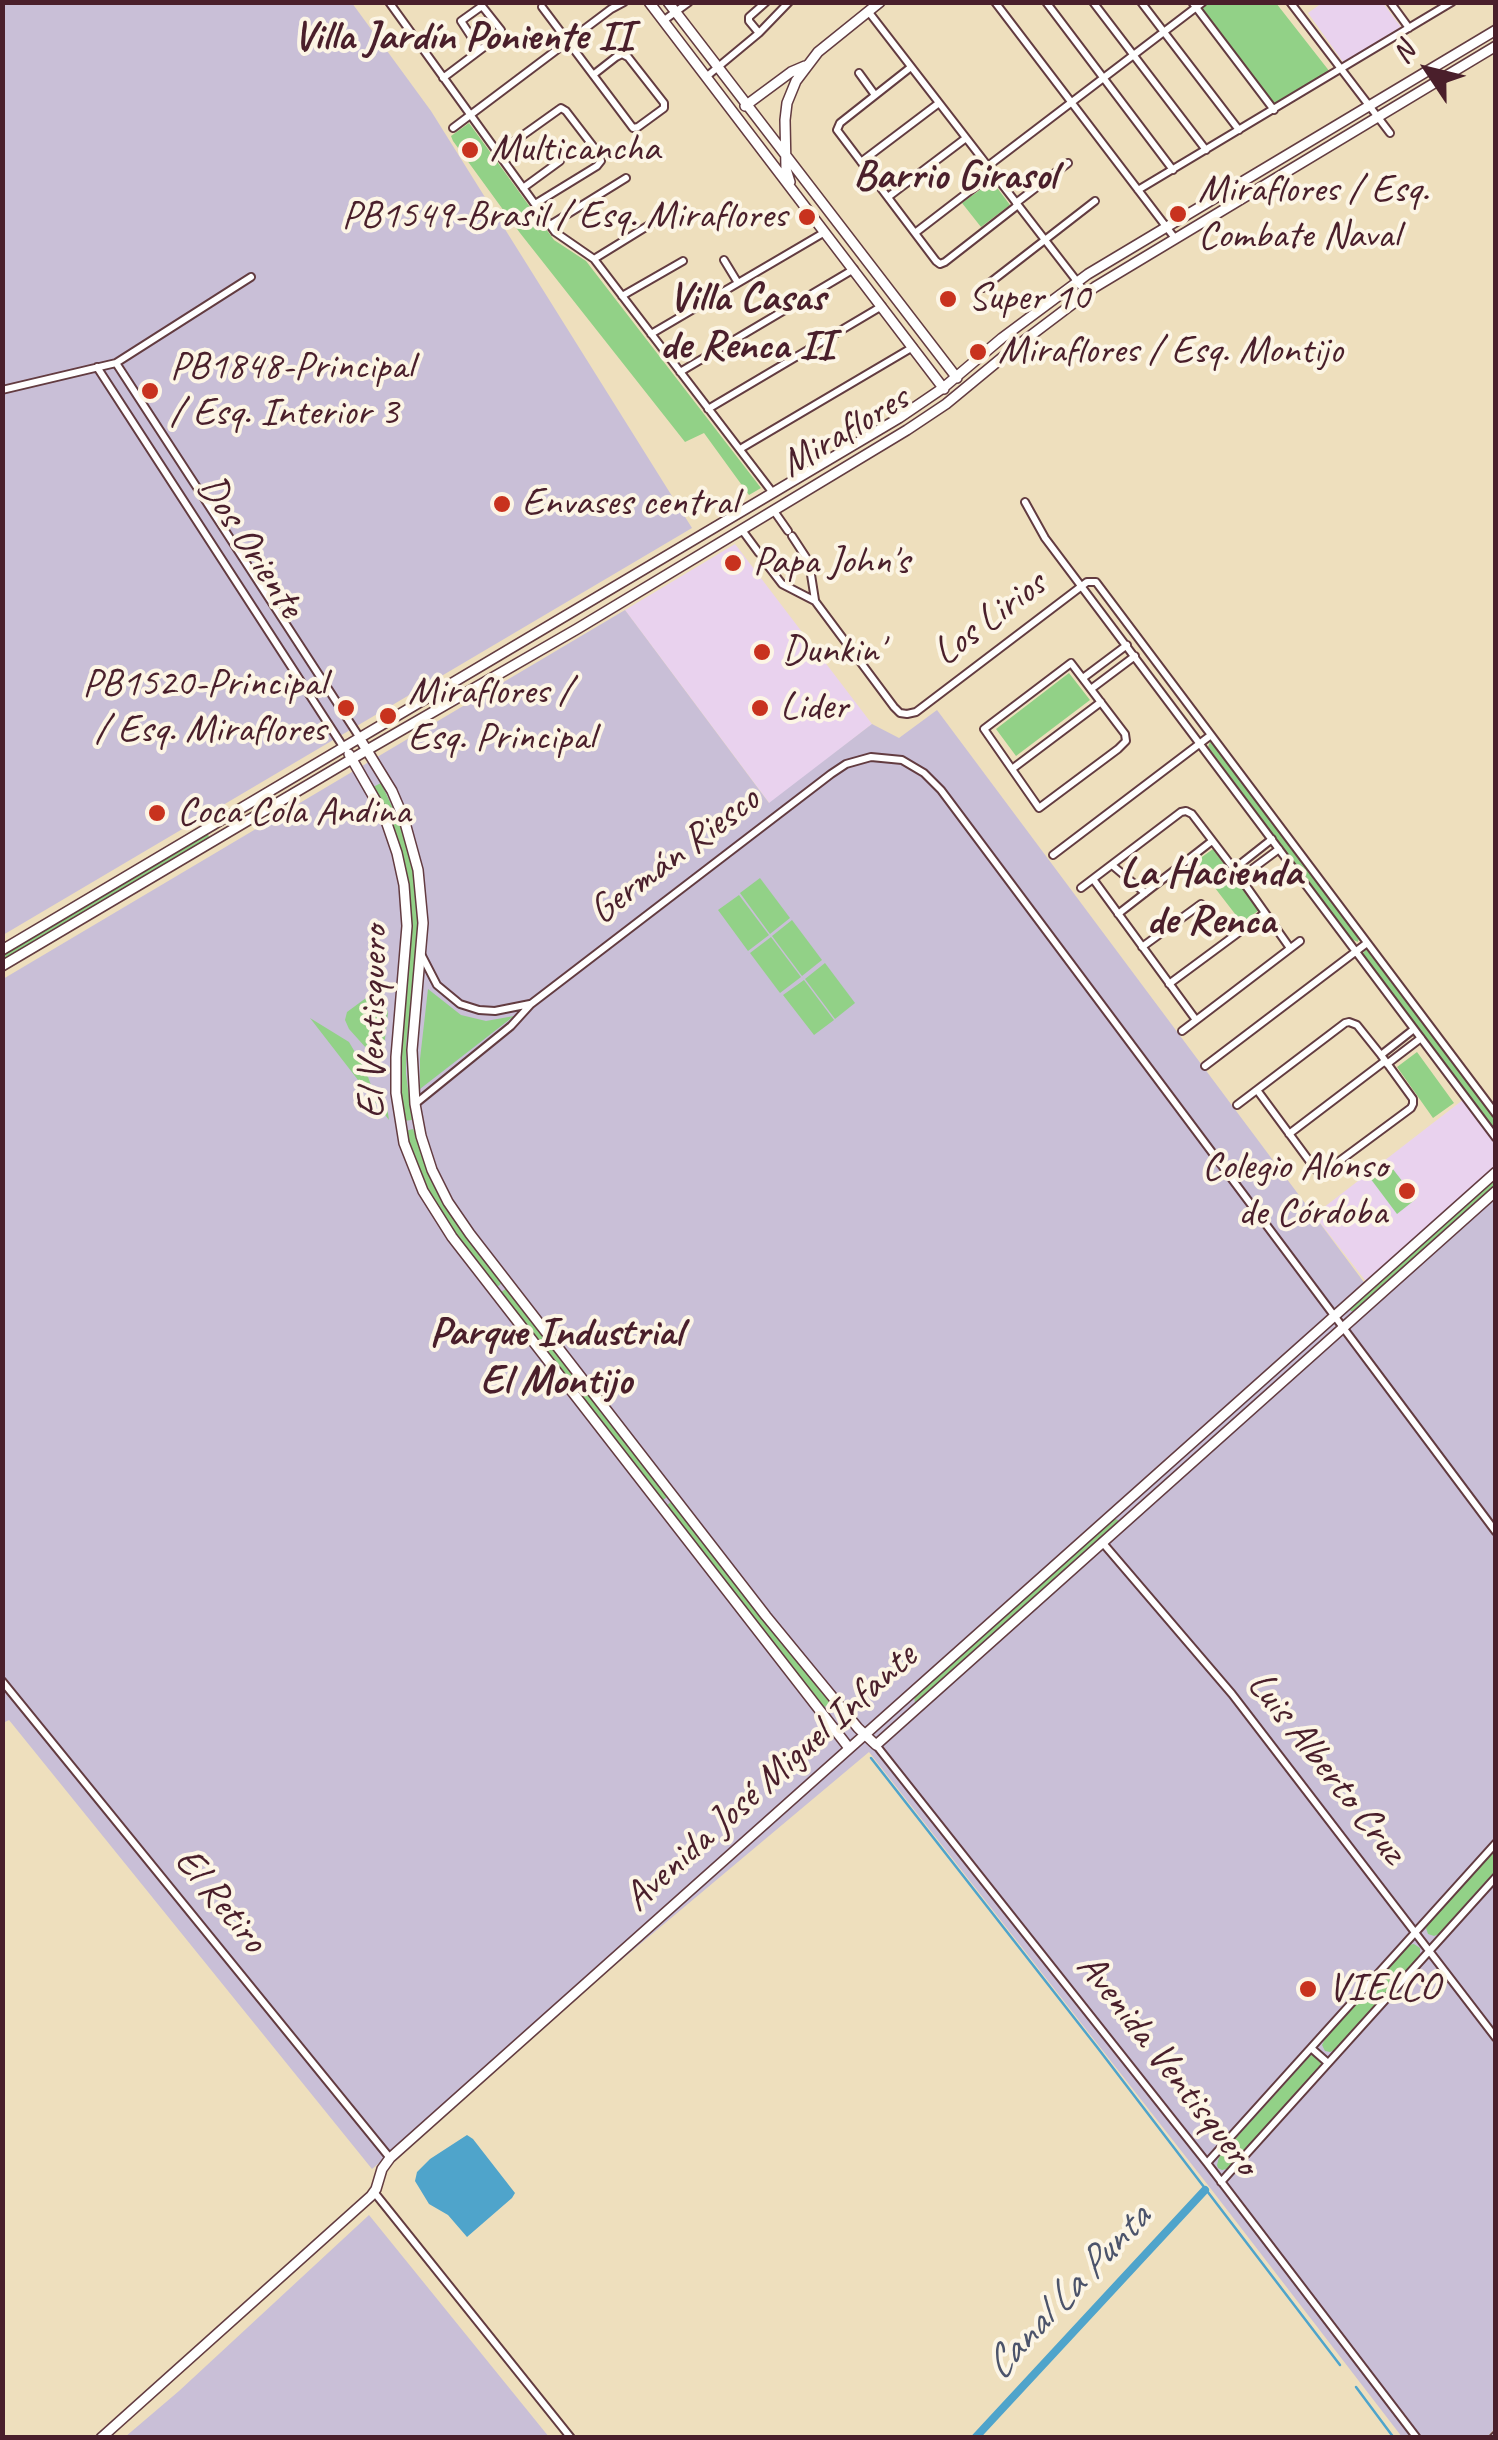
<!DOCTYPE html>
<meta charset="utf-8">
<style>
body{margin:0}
#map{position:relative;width:1498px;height:2440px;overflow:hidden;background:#eedfbd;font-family:Caveat,sans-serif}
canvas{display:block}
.frame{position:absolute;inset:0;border:5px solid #4a1f2b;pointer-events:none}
.north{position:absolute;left:1378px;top:20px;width:100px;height:100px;-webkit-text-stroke:8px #fcf5e5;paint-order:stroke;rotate:305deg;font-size:28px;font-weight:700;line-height:40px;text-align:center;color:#4a1f2b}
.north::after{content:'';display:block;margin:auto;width:35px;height:45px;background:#4a1f2b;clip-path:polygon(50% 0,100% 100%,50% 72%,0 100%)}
</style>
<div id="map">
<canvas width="1498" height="2440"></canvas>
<div class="frame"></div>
<div class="north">N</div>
</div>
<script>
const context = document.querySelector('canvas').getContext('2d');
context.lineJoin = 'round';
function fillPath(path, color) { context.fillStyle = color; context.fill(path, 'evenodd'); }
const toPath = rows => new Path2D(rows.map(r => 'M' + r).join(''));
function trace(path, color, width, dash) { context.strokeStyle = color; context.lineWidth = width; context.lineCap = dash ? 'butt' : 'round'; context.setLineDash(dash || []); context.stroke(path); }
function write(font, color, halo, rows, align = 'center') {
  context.font = font + ' Caveat,sans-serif'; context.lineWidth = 8; context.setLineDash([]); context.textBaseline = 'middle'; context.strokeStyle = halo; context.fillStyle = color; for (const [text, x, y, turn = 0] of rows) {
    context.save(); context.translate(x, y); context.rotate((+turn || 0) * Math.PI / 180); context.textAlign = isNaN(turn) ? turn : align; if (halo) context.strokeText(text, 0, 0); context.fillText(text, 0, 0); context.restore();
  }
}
const built = toPath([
 [1322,3,1383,3,1401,27,1343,62,1308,13],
 [735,544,872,724,770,804,625,610],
 [1464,1099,1495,1142,1495,1167,1368,1284,1314,1215]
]);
const industrial = toPath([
 [2,3,352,3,431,111,692,528,3,935],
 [625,610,769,803,872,724,899,738,937,710,1366,1285,1495,1170,1495,2428,1487,2437,1402,2437,1211,2189,869,1752,372,2169,9,1720,3,1723,3,979],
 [369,2215,549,2437,125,2437,179,2391]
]);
const green = toPath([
 [1208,3,1276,3,1330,72,1274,104,1199,9],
 [469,123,554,240,586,261,761,488,749,495,704,433,685,442,520,233,453,141,451,136],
 [992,181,1010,205,981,227,962,203],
 [1069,673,1090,700,1016,756,996,729],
 [1210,742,1213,742,1359,937,1358,942,1351,939,1215,756,1208,747],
 [381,783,398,819,407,846,415,879,418,918,418,947,406,1044,406,1074,412,1120,403,1121,399,1043,410,948,410,920,390,823,373,787],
 [207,833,211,840,3,963,2,953],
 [1213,849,1259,910,1242,923,1195,862],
 [760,878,790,918,770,934,740,893],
 [739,895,769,935,748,951,718,910],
 [792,920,822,960,802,976,772,936],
 [771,937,801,977,780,993,750,953],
 [1366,949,1495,1119,1495,1132,1364,956,1363,953],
 [825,963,855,1003,835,1019,805,979],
 [804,980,834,1020,814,1035,783,995],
 [428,989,461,1015,486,1021,514,1016,420,1089,420,1059],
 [366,998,373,999,385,1006,388,1012,384,1047,382,1052,373,1053,367,1049,349,1029,345,1020,347,1012],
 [310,1018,349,1042,366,1071,373,1091,387,1107,389,1120],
 [1417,1052,1454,1103,1433,1118,1397,1067],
 [413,1129,433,1181,503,1282,496,1288,452,1231,425,1186,405,1131],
 [1389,1164,1416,1199,1397,1214,1370,1178],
 [1495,1176,1495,1187,1355,1312,1351,1311,1349,1308],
 [507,1288,668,1496,661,1502,500,1293],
 [672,1501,830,1703,822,1709,665,1507],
 [1115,1519,1118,1520,1117,1524,919,1703,915,1703,914,1696],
 [1495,1849,1495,1871,1439,1934,1434,1936,1428,1934,1426,1928,1429,1923],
 [1414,1944,1420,1948,1420,1956,1335,2050,1330,2052,1325,2051,1322,2045,1325,2039,1409,1945],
 [1311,2055,1314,2055,1322,2061,1319,2068,1230,2168,1222,2170,1218,2168,1217,2165,1219,2157]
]);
const water = toPath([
 [467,2135,473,2139,515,2193,512,2198,467,2237,448,2215,429,2204,415,2181,417,2172,430,2159]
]);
const stream = toPath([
 [871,1758,1097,2047,1340,2365],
 [1356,2387,1394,2438]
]);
const canal = toPath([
 [975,2438,1205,2190]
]);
const street = toPath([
 [389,2,555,232,594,259,773,493],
 [995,2,1174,237],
 [1046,2,1173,170],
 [1093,2,1206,150],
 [1141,2,1239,130],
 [1192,2,1274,110],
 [1290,2,1390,133],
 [1390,2,1409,28],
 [542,7,630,124,633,128,638,127,664,108,664,103,628,57,622,54,616,57,593,75],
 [868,11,1086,293],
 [663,21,689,2],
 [759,33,749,21,749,17,766,2],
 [911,67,840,123,837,130,936,261,940,264,945,262,1018,205],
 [859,73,875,95],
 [706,77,759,33,789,2],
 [443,78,500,35,501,30,482,6,461,21,480,50],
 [453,128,611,9,624,2],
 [498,153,561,108,566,111,599,154,601,161,597,166,535,204],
 [861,162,939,103],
 [988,166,1203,2],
 [523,188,560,161],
 [1138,190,1452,2],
 [888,197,966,138],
 [1016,203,1068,163],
 [550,225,626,178],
 [915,233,993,173],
 [594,259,654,222],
 [724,260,738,283],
 [983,288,1095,201],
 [622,296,683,261],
 [651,334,825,232],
 [116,363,360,738],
 [97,367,344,748],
 [680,372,854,269],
 [2,390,116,363,251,277],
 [708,409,882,306],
 [740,449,913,347],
 [1025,502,1045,538,1496,1138],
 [774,511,788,531],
 [742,530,759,553],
 [792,536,809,562,815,600],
 [762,558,782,584,815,601,894,707,900,713,907,714,916,712,1087,582,1096,582,1496,1114],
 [1071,663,1125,734,1126,741,1118,749,1039,808,984,729,1071,663],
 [1083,678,1127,645],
 [1091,689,1135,656],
 [1012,769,1101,702],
 [1053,855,1211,735],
 [1112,865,1145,893],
 [1234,869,1272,839],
 [1240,878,1279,849],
 [1093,879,1196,1020],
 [1081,888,1181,812,1186,811,1192,814,1234,869,1290,948],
 [1118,914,1212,841],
 [1142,947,1201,904],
 [421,954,437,985,460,1004,479,1010,495,1011,530,1004],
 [1169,984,1265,913],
 [1182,1031,1300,941],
 [1381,1055,1414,1029],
 [1387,1064,1421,1038],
 [1205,1066,1367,943],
 [415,1104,511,1026,531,1004,831,774,846,764,871,757,902,760,924,773,941,790,1496,1532],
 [1237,1105,1345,1023,1349,1022,1357,1025,1381,1055,1413,1099,1413,1104,1411,1108,1326,1171,1320,1172,1316,1170,1257,1090],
 [1289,1134,1385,1061],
 [1102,1542,1232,1694,1496,2038],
 [2,1681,390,2158],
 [876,1745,1207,2163,1417,2438],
 [1311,2048,1328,2063],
 [1207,2163,1496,1843],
 [1221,2182,1496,1877],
 [374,2192,571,2438],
 [1493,2438,1496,2435]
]);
const secondary = toPath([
 [649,2,944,389],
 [668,2,957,378],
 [745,106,791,72,805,66],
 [790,182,786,169,785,120,787,103,796,81,818,52,880,2],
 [360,739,392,791,404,819,418,870,423,923,412,1050,415,1104,421,1136,432,1170,448,1202,470,1234,766,1616,858,1728,876,1745,1496,1191],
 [349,754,384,815,397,853,404,885,407,926,396,1057,396,1093,404,1143,423,1191,452,1237,849,1748],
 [2,950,899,418,943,388,1002,338,1088,274,1496,30],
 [2,966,367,750,577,629,907,430,946,404,1009,352,1095,287,1496,46],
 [101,2438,371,2196,376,2189,382,2169,390,2158,1496,1172]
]);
const markers = [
 [470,150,10,"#c8321e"],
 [1178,214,10,"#c8321e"],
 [807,217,10,"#c8321e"],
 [948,299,10,"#c8321e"],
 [978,352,10,"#c8321e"],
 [150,391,10,"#c8321e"],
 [502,504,10,"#c8321e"],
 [733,563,10,"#c8321e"],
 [762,652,10,"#c8321e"],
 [346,708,10,"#c8321e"],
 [760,708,10,"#c8321e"],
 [388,716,10,"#c8321e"],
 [157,813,10,"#c8321e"],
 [1407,1191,10,"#c8321e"],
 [1308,1989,10,"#c8321e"]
];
const poiNames = [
 ["Multicancha",490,150],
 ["Miraflores / Esq.",1198,191],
 ["Combate Naval",1198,237],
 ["PB1549-Brasil / Esq. Miraflores",787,217,"right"],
 ["Super 10",968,299],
 ["Miraflores / Esq. Montijo",998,352],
 ["PB1848-Principal",170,368],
 ["/ Esq. Interior 3",170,414],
 ["Envases central",522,504],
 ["Papa John's",753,563],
 ["Dunkin'",782,652],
 ["PB1520-Principal",326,685,"right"],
 ["/ Esq. Miraflores",326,731,"right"],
 ["Miraflores /",408,693],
 ["Esq. Principal",408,739],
 ["Lider",780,708],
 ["Coca Cola Andina",177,813],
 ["Colegio Alonso",1387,1168,"right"],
 ["de Córdoba",1387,1214,"right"],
 ["VIELCO",1328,1989]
];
const streetNames = [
 ["Miraflores",845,432,-31],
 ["Dos Oriente",250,547,57],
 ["Los Lirios",990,619,-37],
 ["Germán Riesco",675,856,-37],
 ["El Ventisquero",374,1022,-89],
 ["Luis Alberto Cruz",1326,1768,52],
 ["Avenida José Miguel Infante",771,1778,-42],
 ["El Retiro",220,1901,51],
 ["Avenida Ventisquero",1167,2065,52]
];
const neighbourhoodNames = [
 ["Villa Jardín Poniente II",463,38],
 ["Barrio Girasol",955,177],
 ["Villa Casas",747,299],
 ["de Renca II",747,347],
 ["La Hacienda",1211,874],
 ["de Renca",1211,922],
 ["Parque Industrial",556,1334],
 ["El Montijo",556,1382]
];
const waterNames = [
 ["Canal La Punta",1068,2293,-47]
];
fillPath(built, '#e9d2ee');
fillPath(industrial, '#c9bfd7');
fillPath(green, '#92d187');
fillPath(water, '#4fa4cb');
trace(stream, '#4fa4cb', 2.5);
trace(canal, '#4fa4cb', 8);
trace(street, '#633c41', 10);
trace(secondary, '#633c41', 12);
trace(street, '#fff', 6);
trace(secondary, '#fff', 9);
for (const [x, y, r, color] of markers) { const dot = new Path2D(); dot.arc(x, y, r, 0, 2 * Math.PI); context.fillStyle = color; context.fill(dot); trace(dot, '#fcf5e5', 4); }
write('40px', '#4a1f2b', '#fcf5e5', poiNames, 'left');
write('40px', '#4a1f2b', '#fcf5e5', streetNames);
write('bold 42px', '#4a1f2b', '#fcf5e5', neighbourhoodNames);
write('italic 42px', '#4c546b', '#fcf5e5', waterNames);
</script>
